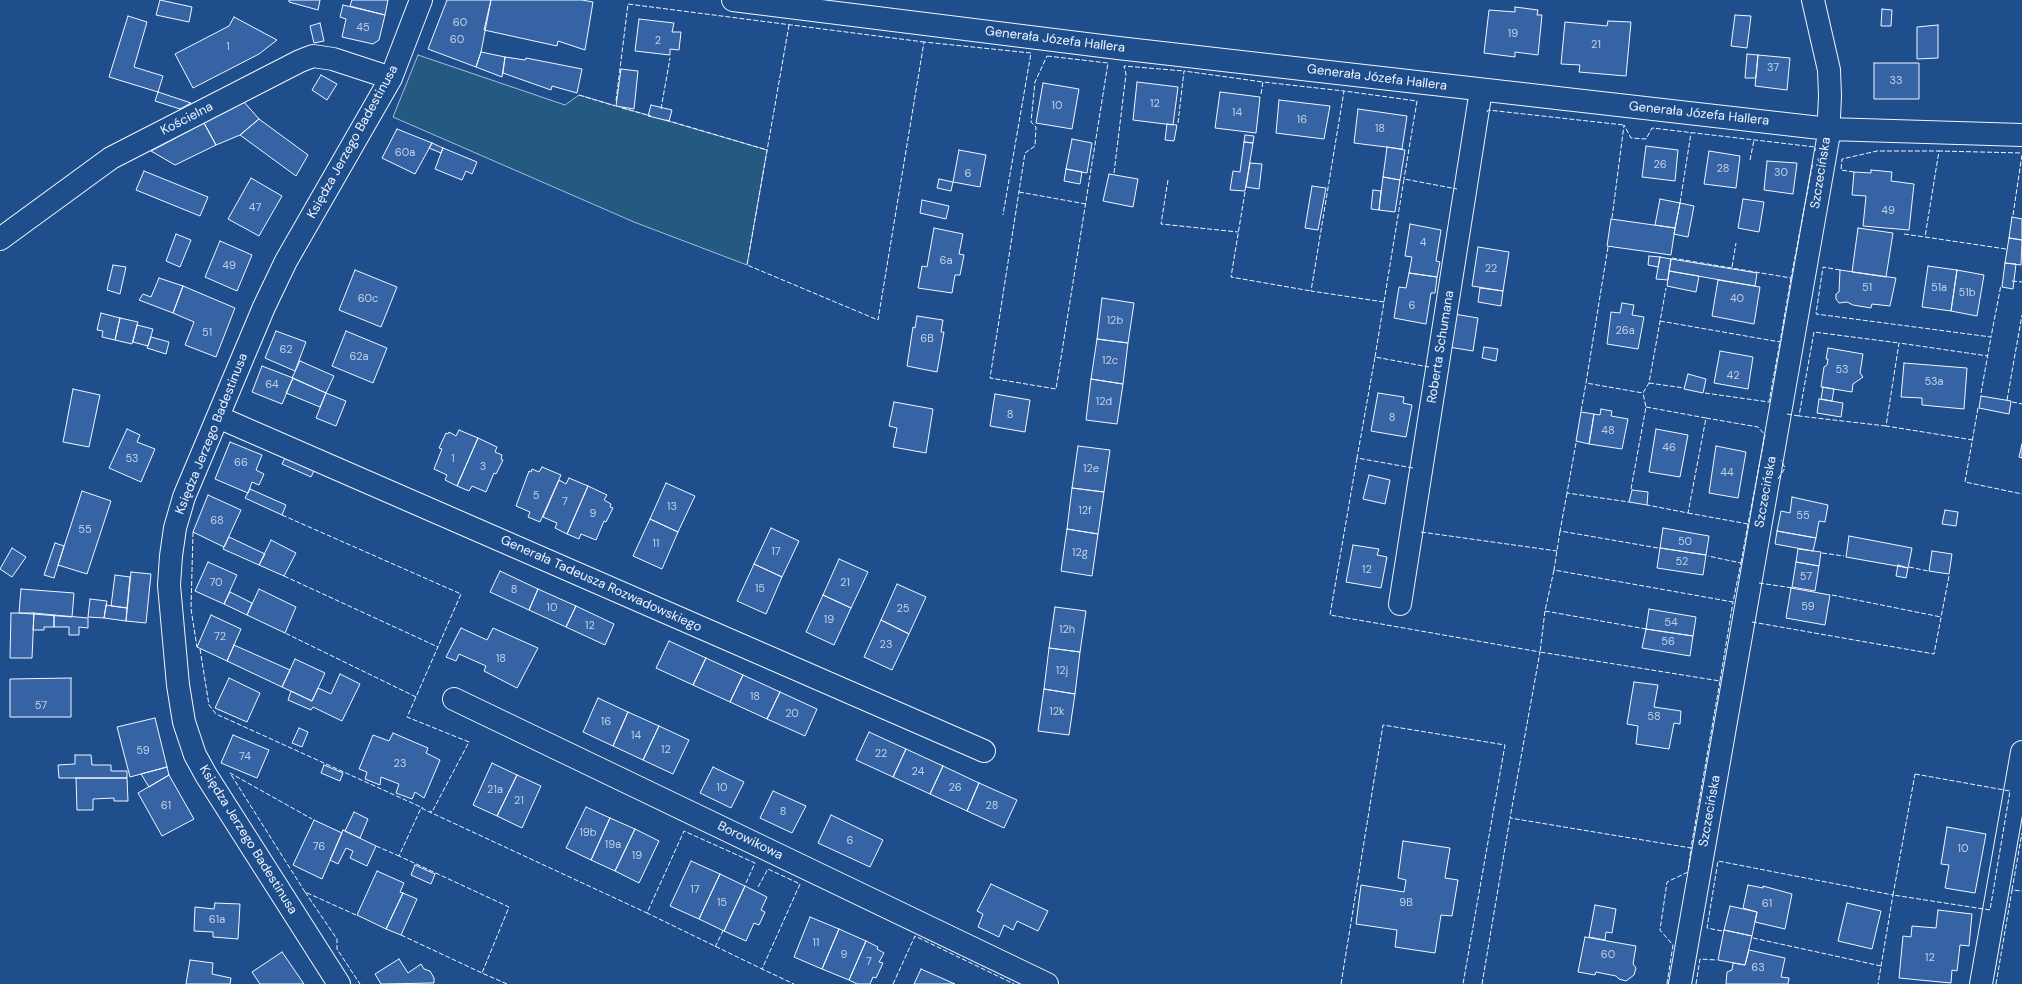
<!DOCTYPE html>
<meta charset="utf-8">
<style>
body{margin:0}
canvas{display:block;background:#1f4e8c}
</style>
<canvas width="2022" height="984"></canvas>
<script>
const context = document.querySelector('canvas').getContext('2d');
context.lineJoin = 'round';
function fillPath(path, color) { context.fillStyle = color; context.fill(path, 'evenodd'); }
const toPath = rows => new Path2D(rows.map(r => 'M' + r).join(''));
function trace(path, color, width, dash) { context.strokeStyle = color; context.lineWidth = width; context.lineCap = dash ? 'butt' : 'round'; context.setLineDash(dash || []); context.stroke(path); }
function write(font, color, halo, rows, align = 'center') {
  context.font = font + ' "DM Sans",sans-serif'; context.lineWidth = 3; context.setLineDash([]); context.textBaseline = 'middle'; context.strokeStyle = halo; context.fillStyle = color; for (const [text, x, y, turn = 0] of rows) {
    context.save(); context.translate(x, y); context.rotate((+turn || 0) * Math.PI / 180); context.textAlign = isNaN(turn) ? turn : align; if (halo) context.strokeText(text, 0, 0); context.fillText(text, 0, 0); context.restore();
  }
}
const green = toPath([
 [418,55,565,105,579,95,767,150,747,265,634,222,393,117,418,55]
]);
const building = toPath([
 [160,0,192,7,189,22,156,15,160,0],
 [289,0,320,0,318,10,289,2,289,0],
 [352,0,388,0,385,15,350,6,352,0],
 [447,0,491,0,481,52,476,67,428,49,447,0],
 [491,0,582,0,593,2,585,50,558,41,557,46,484,30,491,0],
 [343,5,385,15,379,40,373,44,342,37,346,19,340,17,343,5],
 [1515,7,1538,10,1537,15,1542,15,1538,55,1515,52,1515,57,1484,53,1489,10,1515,12,1515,7],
 [1882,9,1892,10,1891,26,1881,26,1882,9],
 [1735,15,1751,16,1747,48,1731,46,1735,15],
 [128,16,147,22,134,67,163,76,158,92,109,77,128,16],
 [234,17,277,40,259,54,193,88,175,54,229,26,234,17],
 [639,19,674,23,672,32,681,32,679,50,670,49,670,55,635,51,639,19],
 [1608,21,1631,22,1626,76,1579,72,1580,65,1561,64,1565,22,1607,26,1608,21],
 [320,23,324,41,314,43,310,26,320,23],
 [1938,25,1938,58,1917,59,1917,27,1938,25],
 [481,52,505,57,502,77,476,67,481,52],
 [1747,54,1758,55,1756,78,1745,78,1747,54],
 [1758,55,1790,58,1787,90,1755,86,1758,55],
 [505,57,525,60,526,58,582,69,577,93,552,86,551,90,503,73,505,57],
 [1874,63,1919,63,1919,99,1874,99,1874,63],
 [621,69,638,71,634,109,616,106,621,69],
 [321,75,337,84,327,100,312,90,321,75],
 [1137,82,1178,87,1173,125,1133,120,1137,82],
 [1043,83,1079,89,1072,129,1036,123,1043,83],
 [158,92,191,103,180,109,155,101,158,92],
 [1220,92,1260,97,1256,133,1215,128,1220,92],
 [1279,100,1330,106,1324,139,1276,133,1279,100],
 [244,102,259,119,240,135,216,145,204,123,244,102],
 [651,105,672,110,669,121,648,116,651,105],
 [1358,109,1407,116,1402,149,1354,143,1358,109],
 [259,119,308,155,296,176,240,135,259,119],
 [204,123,216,145,175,165,151,151,204,123],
 [1167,124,1177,125,1174,141,1165,140,1167,124],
 [397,129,432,143,415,174,382,158,397,129],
 [1245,135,1254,136,1253,143,1244,142,1245,135],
 [1072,139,1092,143,1087,173,1066,169,1072,139],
 [1244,142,1253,143,1245,191,1230,190,1233,171,1240,172,1244,142],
 [432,143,443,148,441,153,429,148,432,143],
 [1646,146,1678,150,1675,181,1642,177,1646,146],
 [1387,147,1405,150,1400,180,1383,177,1387,147],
 [443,148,477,162,472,174,466,171,462,180,435,169,443,148],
 [959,150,986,155,980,187,953,182,959,150],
 [1709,151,1740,156,1736,188,1704,184,1709,151],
 [1767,161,1797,163,1793,194,1764,190,1767,161],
 [1250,163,1262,164,1259,189,1246,187,1250,163],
 [1066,169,1082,172,1080,184,1064,181,1066,169],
 [1871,170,1892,172,1891,181,1914,184,1909,230,1863,226,1866,196,1852,195,1854,172,1871,173,1871,170],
 [144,171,208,197,200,216,136,190,144,171],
 [1109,174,1138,179,1133,207,1103,201,1109,174],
 [1383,177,1400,180,1395,212,1379,210,1383,177],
 [251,178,282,196,259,236,228,219,251,178],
 [939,179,953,182,951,191,937,188,939,179],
 [1312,186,1326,188,1318,230,1305,228,1312,186],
 [1373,190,1381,191,1379,210,1371,209,1373,190],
 [1660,199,1680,203,1675,228,1655,225,1660,199],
 [1743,199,1764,202,1759,232,1738,228,1743,199],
 [922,200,949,206,946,219,920,213,922,200],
 [1680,203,1694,206,1688,237,1674,234,1680,203],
 [2012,217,2022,219,2022,240,2009,238,2012,217],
 [1611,219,1675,228,1671,255,1607,246,1611,219],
 [1410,224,1441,230,1436,261,1440,262,1437,277,1409,273,1412,257,1405,256,1410,224],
 [934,228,963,234,959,254,964,255,960,275,955,275,952,293,918,288,922,266,927,267,934,228],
 [1858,228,1893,233,1886,277,1852,272,1858,228],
 [176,234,191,240,180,267,166,261,176,234],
 [2009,238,2022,240,2021,265,2005,263,2009,238],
 [220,241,252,255,237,291,205,277,220,241],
 [1478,247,1509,252,1503,291,1472,286,1478,247],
 [1649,256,1660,257,1658,267,1648,265,1649,256],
 [1660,257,1671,259,1668,280,1656,279,1660,257],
 [1671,259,1757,273,1755,286,1669,271,1671,259],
 [2005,263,2016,264,2013,289,2002,287,2005,263],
 [113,265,126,267,120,294,107,290,113,265],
 [1928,266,1957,270,1951,311,1922,307,1928,266],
 [355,270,397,287,381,327,339,310,355,270],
 [1840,270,1896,278,1890,306,1872,304,1871,308,1853,305,1847,302,1839,303,1836,299,1836,294,1839,292,1840,270],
 [1957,270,1984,275,1977,316,1951,311,1957,270],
 [1669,271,1699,276,1696,292,1667,286,1669,271],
 [1409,273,1437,277,1435,293,1431,293,1426,324,1394,318,1399,287,1406,288,1409,273],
 [159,278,183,286,173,313,139,300,143,294,151,297,159,278],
 [1718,280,1760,287,1754,324,1712,316,1718,280],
 [183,286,235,308,216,357,185,345,194,322,173,313,183,286],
 [1480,288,1503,291,1501,306,1478,302,1480,288],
 [1102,298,1134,303,1128,343,1097,339,1102,298],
 [1622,303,1634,305,1632,315,1644,317,1638,349,1607,344,1611,312,1620,313,1622,303],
 [101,313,120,318,115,340,102,337,103,331,97,330,101,313],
 [1454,314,1478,318,1473,351,1449,347,1454,314],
 [917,316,943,320,941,332,944,332,937,372,907,366,913,327,915,328,917,316],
 [120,318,138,322,132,344,115,340,120,318],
 [137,325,153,329,148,346,133,342,137,325],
 [276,331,306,342,295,371,265,358,276,331],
 [346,331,387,348,373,383,332,366,346,331],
 [151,337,169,342,166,354,147,348,151,337],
 [1097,339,1128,343,1123,384,1091,379,1097,339],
 [1484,347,1498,349,1496,361,1482,358,1484,347],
 [1828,348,1863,354,1860,373,1863,377,1853,384,1852,392,1821,387,1824,367,1827,365,1828,359,1826,359,1828,348],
 [1720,351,1753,357,1748,389,1714,383,1720,351],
 [300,361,334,376,326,393,292,378,300,361],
 [1904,363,1967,368,1964,409,1922,405,1922,398,1901,397,1904,363],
 [262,366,293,378,282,404,252,392,262,366],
 [1688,374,1706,379,1703,393,1684,389,1688,374],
 [293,378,326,393,320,407,286,393,293,378],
 [1091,379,1123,384,1117,424,1086,420,1091,379],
 [1823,387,1834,389,1832,401,1821,399,1823,387],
 [73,389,100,395,89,447,63,442,73,389],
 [326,393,346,401,336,426,316,418,326,393],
 [1378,393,1404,397,1403,403,1412,405,1406,437,1371,431,1378,393],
 [995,394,1030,400,1025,432,990,426,995,394],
 [1981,396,2011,401,2009,414,1979,408,1981,396],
 [1819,399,1843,403,1841,417,1817,413,1819,399],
 [894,402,933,409,926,453,893,447,897,428,889,426,894,402],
 [1601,409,1612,411,1611,416,1628,419,1622,449,1589,444,1594,414,1600,415,1601,409],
 [1581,412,1594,414,1589,444,1576,441,1581,412],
 [127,429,140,435,137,442,155,449,141,482,109,468,127,429],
 [1656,429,1688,435,1680,477,1649,472,1656,429],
 [459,430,478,438,457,486,445,480,447,475,434,469,442,449,439,448,446,433,448,434,449,432,456,436,459,430],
 [478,438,497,447,495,452,502,455,501,459,503,460,496,474,494,473,486,492,472,486,469,491,457,486,478,438],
 [230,442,262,455,256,470,264,474,259,485,252,482,248,493,215,479,230,442],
 [2022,444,2022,458,2019,457,2022,444],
 [1078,446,1110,450,1104,492,1072,488,1078,446],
 [1716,446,1746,452,1738,498,1709,493,1716,446],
 [287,454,316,467,311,477,282,464,287,454],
 [542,467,561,475,540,522,528,517,530,512,516,506,529,471,531,472,532,469,539,472,542,467],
 [1369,475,1390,480,1385,504,1363,499,1369,475],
 [569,478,588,486,567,534,555,528,557,523,543,517,559,480,566,484,569,478],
 [666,483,695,496,678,532,650,519,666,483],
 [588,486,607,495,604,500,611,504,610,507,613,508,606,522,604,521,596,540,581,534,579,539,567,534,588,486],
 [1072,488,1104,492,1098,534,1067,529,1072,488],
 [250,489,286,505,282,515,245,498,250,489],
 [1632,490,1648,492,1647,505,1629,502,1632,490],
 [82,491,111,501,87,574,58,565,82,491],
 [208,495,241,510,224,547,193,532,208,495],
 [1792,497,1828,505,1825,522,1819,521,1816,538,1777,531,1781,511,1790,513,1792,497],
 [1945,510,1958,512,1956,526,1942,524,1945,510],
 [650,519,678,532,662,569,633,556,650,519],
 [771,528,799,541,782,577,754,564,771,528],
 [1663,528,1709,536,1706,555,1660,548,1663,528],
 [1067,529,1098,534,1092,576,1061,571,1067,529],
 [1777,531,1816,538,1813,551,1775,544,1777,531],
 [1849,536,1912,548,1908,568,1846,557,1849,536],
 [229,537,265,554,259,565,223,549,229,537],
 [271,540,296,553,284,576,259,565,271,540],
 [55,543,64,546,54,578,44,575,55,543],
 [1353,545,1379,549,1377,555,1387,557,1381,588,1346,582,1353,545],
 [12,548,26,557,12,577,0,569,12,548],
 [1660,548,1706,555,1703,575,1657,568,1660,548],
 [1798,549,1821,552,1819,566,1796,562,1798,549],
 [1932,551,1952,554,1949,574,1929,571,1932,551],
 [839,559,868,572,851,608,823,595,839,559],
 [208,562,237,575,224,604,195,591,208,562],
 [1796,562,1819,566,1815,591,1792,587,1796,562],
 [754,564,782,577,766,614,737,601,754,564],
 [1898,565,1908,568,1906,578,1896,576,1898,565],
 [500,571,538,589,529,610,490,592,500,571],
 [131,572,151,574,146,623,126,621,131,572],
 [115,575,130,577,127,608,111,606,115,575],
 [897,584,926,597,909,634,881,620,897,584],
 [1791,588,1830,595,1825,625,1786,618,1791,588],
 [21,589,74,593,72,617,19,613,21,589],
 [259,589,296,607,285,633,247,615,259,589],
 [538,589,576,606,566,627,529,610,538,589],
 [230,592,252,603,247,615,224,604,230,592],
 [823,595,851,608,834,645,806,632,823,595],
 [90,599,107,601,104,618,88,617,90,599],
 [106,605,127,608,126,621,104,618,106,605],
 [576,606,614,624,605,645,566,627,576,606],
 [1055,607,1086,611,1080,652,1049,648,1055,607],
 [1649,609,1696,617,1693,636,1646,629,1649,609],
 [11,613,34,613,32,658,10,658,11,613],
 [34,613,54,615,54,627,44,627,44,630,33,630,34,613],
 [54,615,88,618,88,628,79,627,79,635,69,635,69,627,54,627,54,615],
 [211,615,241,629,227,661,197,647,211,615],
 [881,620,909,634,892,670,864,657,881,620],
 [461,628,487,640,493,628,538,648,517,688,484,671,486,666,459,654,456,661,446,657,461,628],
 [1646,629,1693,636,1690,656,1642,648,1646,629],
 [669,641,706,658,693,685,656,668,669,641],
 [234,645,290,670,282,687,227,661,234,645],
 [1049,648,1080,652,1075,694,1044,689,1049,648],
 [706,658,743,675,730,702,693,685,706,658],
 [295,659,325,673,312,701,282,687,295,659],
 [340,674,360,684,342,721,313,707,311,710,288,700,291,691,312,701,318,688,331,694,340,674],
 [743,675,780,692,767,719,730,702,743,675],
 [71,678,71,717,10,717,10,679,71,678],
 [229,678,260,693,247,722,215,708,229,678],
 [1634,682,1658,685,1654,707,1681,711,1680,724,1674,723,1669,749,1636,744,1638,726,1627,724,1634,682],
 [1044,689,1075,694,1069,735,1038,731,1044,689],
 [780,692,817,709,805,736,767,719,780,692],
 [598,698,628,712,613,746,583,732,598,698],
 [628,712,659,726,643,760,613,746,628,712],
 [155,718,167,767,130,777,117,727,155,718],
 [659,726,689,740,673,774,643,760,659,726],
 [299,728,308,732,302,747,292,743,299,728],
 [869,732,906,749,893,777,856,760,869,732],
 [393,733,428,748,426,753,440,760,424,798,415,792,412,799,396,793,399,784,381,777,380,785,365,779,367,772,359,769,373,735,389,741,393,733],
 [233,735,269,750,257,778,221,763,233,735],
 [906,749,943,766,930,794,893,777,906,749],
 [75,755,91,755,92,765,111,765,111,771,127,771,127,778,59,778,58,765,75,764,75,755],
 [492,763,517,775,497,816,473,805,492,763],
 [324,765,343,773,340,781,321,773,324,765],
 [943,766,979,783,967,811,930,794,943,766],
 [167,767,169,775,149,787,141,774,167,767],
 [713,767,744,782,731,808,700,793,713,767],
 [169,775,194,819,162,836,138,793,169,775],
 [517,775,541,786,522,828,497,816,517,775],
 [76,778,127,778,128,801,114,801,114,798,93,799,93,810,77,810,76,778],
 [979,783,1017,800,1004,828,967,811,979,783],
 [773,791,806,806,792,833,760,818,773,791],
 [586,807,610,818,591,860,566,848,586,807],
 [354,812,368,819,360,838,345,831,354,812],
 [831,815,883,840,870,867,818,843,831,815],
 [610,818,635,829,615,871,591,860,610,818],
 [314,820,342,833,322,879,293,865,314,820],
 [1947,827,1986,834,1975,893,1945,888,1949,865,1941,864,1947,827],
 [635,829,659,841,639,883,615,871,635,829],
 [343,830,376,846,367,866,350,858,353,851,346,848,338,864,330,860,343,830],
 [1403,841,1450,848,1445,878,1458,880,1452,916,1441,915,1435,953,1395,947,1397,930,1356,924,1361,885,1404,892,1406,880,1398,878,1403,841],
 [691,861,720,874,699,919,670,906,691,861],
 [415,865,435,874,431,884,411,875,415,865],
 [377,871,404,883,400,892,403,893,386,929,357,915,377,871],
 [720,874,745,886,724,931,699,919,720,874],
 [991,884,1048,911,1038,931,1017,921,1013,930,1004,925,999,937,978,927,983,914,977,911,991,884],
 [1748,885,1763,888,1763,886,1792,894,1785,929,1755,922,1757,912,1743,908,1748,885],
 [745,886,767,897,761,910,765,912,759,925,754,923,746,941,724,931,745,886],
 [403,893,417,899,401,935,386,929,403,893],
 [215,903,240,904,238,939,213,937,213,932,194,931,195,907,214,909,215,903],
 [1847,903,1881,911,1872,949,1838,941,1847,903],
 [1595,905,1616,909,1612,933,1606,932,1605,940,1589,937,1595,905],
 [1730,906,1757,912,1752,936,1724,930,1730,906],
 [1938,910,1972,914,1969,946,1960,945,1957,971,1952,970,1951,983,1899,978,1903,936,1911,937,1912,926,1936,928,1938,910],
 [810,917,839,929,822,969,794,957,810,917],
 [839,929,866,941,849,980,822,969,839,929],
 [1724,930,1752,936,1745,965,1718,960,1724,930],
 [1585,937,1636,946,1633,964,1636,968,1634,975,1626,981,1619,979,1616,976,1596,972,1595,975,1578,972,1585,937],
 [866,941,878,947,877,949,884,953,879,962,883,963,876,978,873,977,870,984,857,984,849,980,866,941],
 [1749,950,1785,958,1781,977,1789,978,1788,984,1726,984,1727,972,1732,970,1733,963,1745,965,1749,950],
 [282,952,304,984,260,984,252,972,282,952],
 [399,959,408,973,421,964,424,969,430,971,434,978,434,983,381,984,375,974,399,959],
 [190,960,213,963,212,974,231,978,230,984,186,984,190,960],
 [921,969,955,984,914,984,921,969]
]);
const minor = toPath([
 [733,0,1118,48,1829,129,2022,135],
 [0,239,111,158,300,61,313,56,333,59,391,78],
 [218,417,984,751],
 [1400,604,1481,90],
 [454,699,1047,984],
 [339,984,206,775,195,755,184,722,178,685,169,585,171,556,175,528,184,497,264,307,286,261,391,78,421,0],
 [1680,984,1828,139,1830,96,1829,70,1813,0],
 [1981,984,2022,752]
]);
const fence = toPath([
 [789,25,747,265,878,320,924,42,1031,53,1003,215],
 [1047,56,1108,63,1056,389,990,378,1025,153,1035,146,1036,127,1031,122,1035,82,1047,56],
 [1261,94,1263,82,1344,91],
 [579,95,615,106],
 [616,101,628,4,924,42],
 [622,108,651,116],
 [661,109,670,58],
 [1487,112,1488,110,1624,125],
 [666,120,767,150],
 [1178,123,1184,71,1263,82],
 [1750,160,1754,140],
 [1854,172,1841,170,1842,159,1877,151,1939,151],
 [1114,173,1126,74,1124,66,1184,71],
 [1168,180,1161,224,1238,232],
 [1019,192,1086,204],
 [1245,192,1231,277,1311,291],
 [1680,203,1691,133],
 [2013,215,2022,155],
 [1612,218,1624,125,1631,138,1646,139,1652,128,1815,147,1815,151],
 [1904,234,1925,237],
 [1608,247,1586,383,1643,393,1649,383,1666,288],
 [2006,249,1925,237,1939,151,2022,153],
 [1672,258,1791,278,1813,162],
 [1732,267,1736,243],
 [1840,270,1823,267,1816,314,1991,337,2001,285],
 [2012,281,2022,282],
 [1384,302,1311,291,1344,91,1417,101,1404,179],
 [1660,321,1780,342,1791,278],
 [1375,357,1404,179,1457,189],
 [1649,383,1684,388],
 [1705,393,1769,402,1780,342],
 [1981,393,1991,337],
 [2007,400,2022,315],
 [2012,402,2022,404],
 [1646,407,1706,418,1688,513,1647,505],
 [1978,408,1965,482,2022,494],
 [1581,411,1586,383],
 [1787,414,1799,416],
 [1886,426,1799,416,1814,332,1899,343],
 [1973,440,1886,426,1899,343,1988,356],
 [1576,443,1567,493,1629,502],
 [1357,458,1330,615,1540,652,1510,818,1691,848,1720,681],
 [1413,468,1357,458,1375,357,1429,367],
 [1778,479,1785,468,1781,460],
 [1631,489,1646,407,1643,393],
 [1567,493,1560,531,1658,548],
 [1688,513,1748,524,1765,435,1758,427,1706,418],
 [282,515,461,594,416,697,285,633],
 [1560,531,1554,570,1733,602,1741,563,1708,556],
 [193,532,191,609,197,647],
 [1421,532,1557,551],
 [1822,553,1844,556],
 [1741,563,1748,524],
 [1909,567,1928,571],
 [1554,570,1545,611,1646,629],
 [284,576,438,647],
 [1759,583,1793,588],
 [1832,595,1941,617],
 [1545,611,1540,652,1720,681,1733,602],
 [1752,622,1934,654,1949,576],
 [200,649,209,705,216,714,423,808],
 [416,697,407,717,469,742,432,812,430,811],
 [1915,774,2010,791,1990,910,1893,895,1915,774],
 [376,846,399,856],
 [746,883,755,863,684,831,647,913,762,969],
 [758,887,768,869,800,884,762,969,794,984],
 [2012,890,2022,833],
 [305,892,230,773,312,819],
 [356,915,305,892,337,939,337,949,360,984],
 [1722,931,1707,928,1718,861,1893,895,1878,984],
 [401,935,482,973],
 [1753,938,1881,966],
 [715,947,724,929],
 [507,984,482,973,509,907,399,856,421,808,647,913],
 [893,984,915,936,1014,984],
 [1341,984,1383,725,1505,745,1463,984],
 [1482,984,1510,818],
 [1667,984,1673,945,1660,930,1667,882,1688,872,1691,848],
 [1696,984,1700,959,1717,960],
 [1996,984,2012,890,2022,891]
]);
const numberNames = [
 ["60",460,23],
 ["45",363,28],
 ["19",1513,34],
 ["60",457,40],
 ["2",658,41],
 ["21",1596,45],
 ["1",228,47],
 ["37",1773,68],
 ["33",1896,81],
 ["12",1155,104],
 ["10",1057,106],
 ["14",1237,113],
 ["16",1302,120],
 ["18",1380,129],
 ["60a",405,153],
 ["26",1660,165],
 ["28",1723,169],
 ["30",1781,173],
 ["6",968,174],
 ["47",255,208],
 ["49",1888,211],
 ["4",1423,243],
 ["6a",946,261],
 ["49",229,266],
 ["22",1491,269],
 ["51",1867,288],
 ["51a",1939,288],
 ["51b",1967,293],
 ["60c",368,299],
 ["40",1737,299],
 ["6",1412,306],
 ["12b",1115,321],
 ["26a",1625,331],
 ["51",207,333],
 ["6B",927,339],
 ["62",286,350],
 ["62a",359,357],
 ["12c",1110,361],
 ["53",1842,370],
 ["42",1733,376],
 ["53a",1934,382],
 ["64",272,385],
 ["12d",1104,402],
 ["8",1010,415],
 ["8",1392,418],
 ["48",1608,431],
 ["46",1669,448],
 ["53",132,459],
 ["1",453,459],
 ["66",241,463],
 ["3",483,467],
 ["12e",1091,469],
 ["44",1727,473],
 ["5",536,496],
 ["7",565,502],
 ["13",672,507],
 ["12f",1085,511],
 ["9",593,514],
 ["55",1803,516],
 ["68",217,521],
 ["55",85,530],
 ["50",1685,542],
 ["11",656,544],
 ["17",776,552],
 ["12g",1080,553],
 ["52",1682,562],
 ["12",1367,570],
 ["57",1806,577],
 ["70",216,583],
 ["21",845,583],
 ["15",760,589],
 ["8",514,590],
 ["59",1808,607],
 ["10",552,608],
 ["25",903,609],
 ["19",829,620],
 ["54",1671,623],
 ["12",590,626],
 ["12h",1067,630],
 ["72",220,637],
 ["56",1668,642],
 ["23",886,645],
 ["18",501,659],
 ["12j",1062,671],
 ["18",755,697],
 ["57",41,706],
 ["12k",1057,712],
 ["20",792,714],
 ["58",1654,717],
 ["16",606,722],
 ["14",636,736],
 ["12",666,750],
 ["59",143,751],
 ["22",881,754],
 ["74",245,757],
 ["23",400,764],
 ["24",918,772],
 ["10",722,788],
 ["26",955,788],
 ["21a",495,790],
 ["21",519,801],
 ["61",166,806],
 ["28",992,806],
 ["8",783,812],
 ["19b",588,833],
 ["6",850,841],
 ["19a",613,845],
 ["76",319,847],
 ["10",1963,849],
 ["19",637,856],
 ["17",695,890],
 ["15",722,903],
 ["9B",1406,903],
 ["61",1767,904],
 ["61a",217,920],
 ["11",816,943],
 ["9",844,955],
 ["60",1608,955],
 ["12",1930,958],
 ["7",869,962],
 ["63",1758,968]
];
const streetNames = [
 ["Generała Józefa Hallera",1055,40,7],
 ["Generała Józefa Hallera",1377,78,7],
 ["Generała Józefa Hallera",1699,114,6],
 ["Kościelna",187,119,-27],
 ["Księdza Jerzego Badestinusa",353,142,-61],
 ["Szczecińska",1821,173,-81],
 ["Roberta Schumana",1441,347,-81],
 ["Księdza Jerzego Badestinusa",212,434,-68],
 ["Szczecińska",1766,492,-80],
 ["Generała Tadeusza Rozwadowskiego",601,584,24],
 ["Szczecińska",1710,811,-80],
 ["Księdza Jerzego Badestinusa",248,840,58],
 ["Borowikowa",750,841,26]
];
fillPath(green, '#245a82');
trace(green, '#a8bbd7', 1);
fillPath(building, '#3563a3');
trace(building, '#f2f6ff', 1);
trace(minor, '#f2f6ff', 24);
trace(minor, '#1f4e8c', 22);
trace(fence, '#f2f6ff', 1, [5, 2]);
write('11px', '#c3d1e8', null, numberNames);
write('13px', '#f2f6ff', '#1f4e8c', streetNames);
</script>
